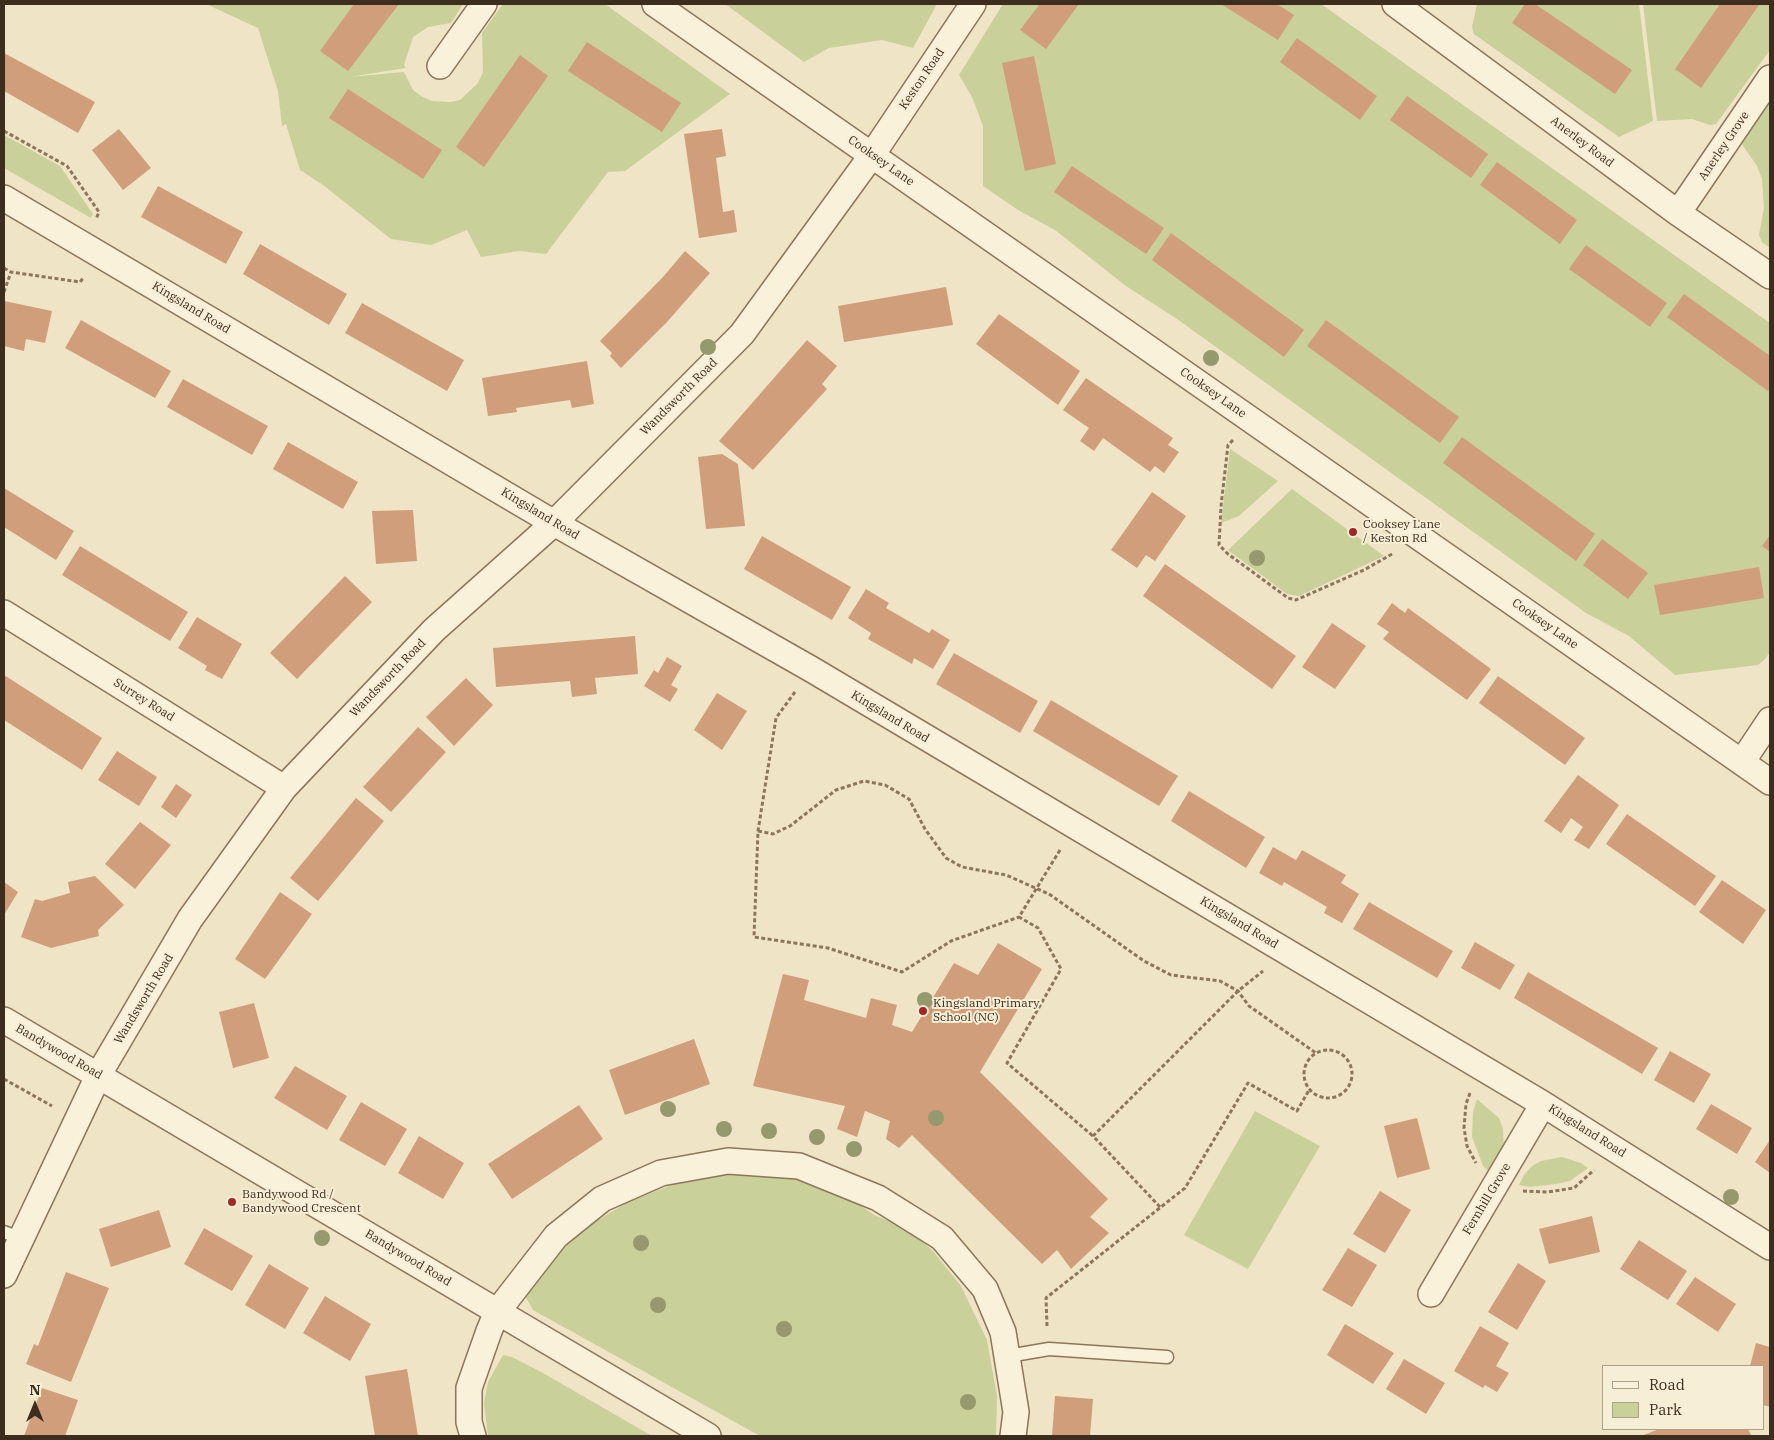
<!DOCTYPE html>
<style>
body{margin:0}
#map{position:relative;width:1774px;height:1440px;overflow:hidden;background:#f0e4c6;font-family:"IBM Plex Serif",serif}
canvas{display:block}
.frame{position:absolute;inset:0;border:5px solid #3d2d1f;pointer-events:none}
.legend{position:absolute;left:1602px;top:1365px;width:162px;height:65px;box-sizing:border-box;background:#f7eed6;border:1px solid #ada18d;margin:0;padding:6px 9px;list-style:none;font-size:15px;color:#3d2d1f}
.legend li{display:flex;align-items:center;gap:10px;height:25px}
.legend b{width:25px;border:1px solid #ada18d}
.north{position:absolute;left:10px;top:1380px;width:50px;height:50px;-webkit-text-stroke:4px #f7eed6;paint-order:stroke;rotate:0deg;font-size:14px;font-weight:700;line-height:20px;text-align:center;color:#3d2d1f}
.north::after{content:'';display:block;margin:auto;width:18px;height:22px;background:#3d2d1f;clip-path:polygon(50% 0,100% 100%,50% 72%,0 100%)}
</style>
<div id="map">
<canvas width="1774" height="1440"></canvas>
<div class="frame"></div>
<ul class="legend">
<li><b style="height:6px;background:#faf1da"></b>Road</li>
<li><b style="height:14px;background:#c9d099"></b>Park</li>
</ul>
<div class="north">N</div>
</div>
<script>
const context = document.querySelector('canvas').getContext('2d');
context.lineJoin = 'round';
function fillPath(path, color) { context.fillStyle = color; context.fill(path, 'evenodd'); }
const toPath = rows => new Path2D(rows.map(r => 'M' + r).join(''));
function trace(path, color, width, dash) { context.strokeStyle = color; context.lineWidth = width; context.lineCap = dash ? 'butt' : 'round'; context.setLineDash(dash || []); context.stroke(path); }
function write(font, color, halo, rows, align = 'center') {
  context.font = font + ' "IBM Plex Serif",serif'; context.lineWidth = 4; context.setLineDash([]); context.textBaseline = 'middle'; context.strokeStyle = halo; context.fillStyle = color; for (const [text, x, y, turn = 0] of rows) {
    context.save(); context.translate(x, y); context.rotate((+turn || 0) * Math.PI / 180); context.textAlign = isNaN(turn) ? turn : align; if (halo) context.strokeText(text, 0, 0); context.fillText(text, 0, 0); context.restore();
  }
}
const green = toPath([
 [206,4,463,4,451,23,428,27,413,37,404,65,406,68,349,77,404,72,413,90,421,96,432,101,450,102,460,100,478,83,483,72,482,33,503,4,605,4,730,94,625,171,608,172,546,254,520,251,481,257,467,230,431,245,391,239,323,185,300,170,286,124,282,126,278,91,258,28],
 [725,4,937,4,913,48,882,40,829,48,804,62],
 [1003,4,1321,4,1770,323,1770,652,1765,659,1758,665,1675,675,1629,636,1586,613,1177,319,1126,286,1055,230,1018,210,983,186,983,126,972,97,959,75],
 [1477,4,1639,4,1653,121,1619,137,1474,34,1472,27],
 [1643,4,1770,4,1770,50,1716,124,1710,125,1692,119,1657,121],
 [1770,97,1770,248,1762,242,1759,235,1764,208,1762,179,1757,166,1739,140],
 [4,135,60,166,93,214,91,218,4,168],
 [1230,449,1278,481,1239,516,1221,523],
 [1292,489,1384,556,1299,596,1287,594,1228,550],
 [1477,1099,1499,1118,1503,1129,1504,1154,1493,1175,1483,1166,1472,1137,1473,1112],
 [1255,1111,1320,1146,1248,1269,1184,1235],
 [1562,1157,1581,1163,1588,1168,1570,1181,1556,1184,1530,1187,1519,1185,1524,1175,1532,1166,1541,1161],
 [745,1172,817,1180,839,1190,874,1215,906,1228,932,1250,961,1286,987,1340,997,1396,996,1436,760,1436,533,1310,525,1296,551,1260,588,1226,628,1202,679,1182],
 [503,1355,512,1357,543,1373,652,1436,488,1436,484,1403,488,1382]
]);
const building = toPath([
 [354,4,399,4,348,71,320,51],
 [1040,4,1079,4,1046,49,1020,30],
 [1221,4,1277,4,1294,15,1278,40],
 [1525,4,1535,4,1632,70,1615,94,1512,23],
 [1720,4,1759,5,1701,88,1675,69],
 [1297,38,1377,96,1360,120,1280,62],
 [587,42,681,103,662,132,568,71],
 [4,53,95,102,78,133,4,91],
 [520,55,548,76,484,167,456,147],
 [1034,56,1056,164,1025,171,1002,63],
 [348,89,442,150,423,179,329,118],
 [1407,96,1488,154,1471,178,1390,120],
 [119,129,151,168,123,190,92,150],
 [722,129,726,156,716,158,723,212,734,210,737,232,699,238,684,134],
 [1497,162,1577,220,1560,244,1480,185],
 [1072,166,1164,228,1146,254,1054,192],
 [158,186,243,232,226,264,141,217],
 [1171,233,1304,330,1284,357,1152,260],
 [260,244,347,294,329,325,243,274],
 [1586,245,1667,303,1650,327,1569,269],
 [685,251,710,273,667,322,621,368,610,356,612,353,600,341,663,277],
 [946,287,953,325,844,342,838,306],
 [1684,294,1770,356,1770,388,1768,391,1667,317],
 [4,301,52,311,45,343,26,339,24,351,4,346],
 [362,303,464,360,447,391,345,333],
 [999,314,1080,371,1058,405,976,344],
 [81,320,171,371,155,398,65,348],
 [1326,320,1459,417,1440,443,1307,346],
 [807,340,837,366,822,384,827,389,753,470,719,441],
 [587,361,594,404,572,408,570,400,516,408,517,412,488,416,482,378],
 [1086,378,1173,438,1168,445,1179,452,1164,473,1155,466,1150,472,1103,438,1094,451,1080,441,1089,428,1063,410],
 [183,379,268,426,252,455,167,407],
 [1462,437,1595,534,1576,561,1443,463],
 [288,442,358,482,343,509,273,469],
 [722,454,738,464,745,526,706,529,698,457],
 [4,488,74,531,56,560,4,527],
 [1152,492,1186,516,1155,561,1146,555,1137,568,1111,550],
 [413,510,417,561,376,564,372,511],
 [1770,535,1770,552,1762,546],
 [762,536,851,587,832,620,744,569],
 [1602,539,1648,573,1628,599,1583,565],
 [80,546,188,612,170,641,62,575],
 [1165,564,1296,656,1272,689,1143,596],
 [1759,567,1764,598,1660,615,1654,585],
 [345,576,372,602,297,679,270,653],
 [866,589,889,603,886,608,929,633,932,629,950,640,933,669,914,658,912,664,868,639,871,633,848,618],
 [1392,603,1405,613,1408,608,1491,669,1467,700,1383,639,1389,632,1377,624],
 [197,617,242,644,222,679,205,670,207,666,178,648],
 [1332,623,1366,646,1335,689,1302,667],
 [635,636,638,674,595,678,597,694,572,697,570,681,496,687,493,648],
 [954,653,1038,701,1020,733,936,684],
 [667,657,682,666,671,685,678,689,670,702,644,686,654,670,658,673],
 [4,675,102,738,82,770,4,720],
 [1498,676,1585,738,1565,765,1479,703],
 [466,678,493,705,454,746,426,717],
 [717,693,747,711,722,750,694,730],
 [1051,700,1178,776,1159,806,1033,731],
 [418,727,446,752,391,812,363,787],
 [117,751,157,777,139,806,98,780],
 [1578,775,1619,805,1589,849,1574,840,1583,827,1571,818,1561,833,1544,821],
 [176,784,192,795,176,818,161,807],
 [1189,791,1265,837,1246,868,1171,821],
 [356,798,384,821,318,901,290,878],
 [1627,814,1716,876,1695,906,1606,844],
 [140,822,171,845,135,889,105,864],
 [1273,847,1296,860,1302,850,1346,875,1341,883,1359,894,1342,923,1324,913,1327,907,1284,882,1282,886,1259,873],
 [95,876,124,905,98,930,99,936,51,948,21,937,35,899,42,901,70,893,68,882],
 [1722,880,1766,910,1743,944,1699,912],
 [4,882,18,892,4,915],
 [280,892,312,914,265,979,235,959],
 [1369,902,1453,951,1437,978,1353,929],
 [1475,942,1515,965,1500,990,1461,968],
 [998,943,1042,969,980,1072,1108,1199,1090,1217,1109,1233,1071,1269,1057,1250,1042,1264,912,1135,899,1148,886,1139,890,1121,865,1111,857,1137,837,1129,845,1106,753,1086,783,974,809,980,804,1000,866,1018,871,998,897,1005,892,1025,912,1032,954,963,978,975],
 [1528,972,1658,1048,1642,1074,1514,998],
 [254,1003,269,1058,233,1068,219,1012],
 [694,1039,710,1084,625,1115,609,1070],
 [1670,1051,1711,1074,1694,1103,1654,1080],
 [295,1066,347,1096,327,1130,274,1098],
 [361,1102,407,1129,385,1166,339,1140],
 [1711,1104,1752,1128,1737,1154,1696,1129],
 [579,1105,603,1139,512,1199,488,1164],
 [1417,1118,1430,1169,1397,1178,1384,1126],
 [419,1136,464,1163,443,1199,398,1173],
 [1770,1140,1770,1173,1755,1162],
 [1380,1191,1411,1210,1385,1253,1353,1234],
 [159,1210,171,1247,111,1267,99,1229],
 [1592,1216,1600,1252,1549,1264,1539,1229],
 [204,1228,253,1256,232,1291,184,1264],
 [1639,1240,1687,1271,1668,1300,1620,1269],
 [1348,1248,1377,1265,1352,1307,1322,1290],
 [1518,1263,1546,1281,1517,1330,1488,1312],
 [269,1264,309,1288,285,1329,245,1305],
 [66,1272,109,1288,71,1382,26,1364,34,1344,38,1346],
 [1695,1277,1736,1304,1718,1332,1676,1304],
 [325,1296,371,1324,350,1361,303,1333],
 [1345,1324,1394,1353,1373,1384,1327,1355],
 [1480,1326,1509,1343,1496,1366,1509,1373,1497,1392,1485,1385,1483,1388,1454,1371],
 [1756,1343,1770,1347,1770,1407,1763,1405,1763,1366,1750,1366],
 [1404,1359,1445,1383,1426,1414,1386,1389],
 [407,1369,418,1436,375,1436,365,1376],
 [42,1388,78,1400,65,1436,24,1436],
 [1055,1396,1093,1399,1090,1436,1052,1436],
 [1659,1429,1748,1429,1751,1435,1641,1436]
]);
const path = toPath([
 [4,131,67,166,99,212,96,219],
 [4,268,11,272,80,282,84,277],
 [4,292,11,272],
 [1233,440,1228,445,1221,506,1219,545,1228,554,1288,598,1296,600,1364,570,1392,554],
 [795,692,776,718,758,831,754,937,828,948,902,972,951,941,1019,917],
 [758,831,773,834,790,826,836,790,864,781,885,785,909,799,925,829,946,858,962,867,1006,875,1049,894,1144,961,1171,975,1220,981,1238,991,1249,1006,1316,1053],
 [1060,850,1019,917,1038,928,1061,969,1007,1063,1093,1136],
 '1304 1074a24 24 0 1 1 48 0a24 24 0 1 1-48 0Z',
 [4,1079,52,1106],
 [1470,1093,1466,1104,1464,1128,1467,1146,1476,1163],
 [1523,1191,1548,1192,1574,1188,1594,1170],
 [1160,1207,1093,1136,1238,991,1263,971],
 [1047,1326,1046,1298,1185,1188,1248,1083,1297,1111,1309,1090]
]);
const lane = toPath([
 [4,1232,20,1238],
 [1008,1356,1049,1349,1167,1357]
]);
const street = toPath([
 [655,4,1770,782],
 [1395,4,1678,213,1770,276],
 [440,66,484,4],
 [4,198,554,523,811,669,1543,1104,1770,1247],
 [1678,213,1770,78],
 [4,613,284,788],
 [1742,762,1770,720],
 [4,1020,708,1436],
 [4,1275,99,1074,190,919,284,788,434,630,554,523,742,334,872,155,973,4],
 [1431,1294,1543,1104],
 [473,1436,469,1422,469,1388,489,1331,497,1312,556,1236,602,1199,661,1173,728,1161,799,1166,878,1198,942,1238,985,1289,1003,1332,1016,1412,1013,1436]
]);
const trees = [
 [708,347],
 [1211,358],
 [1257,558],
 [925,1000],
 [668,1109],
 [936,1118],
 [724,1129],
 [769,1131],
 [817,1137],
 [854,1149],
 [1731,1197],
 [322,1238],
 [641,1243],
 [658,1305],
 [784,1329],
 [968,1402]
];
const markers = [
 [1353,532,5,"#9f2829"],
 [923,1011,5,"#9f2829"],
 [232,1202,5,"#9f2829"]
];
const streetNames = [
 ["Keston Road",922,79,-56],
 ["Anerley Road",1582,142,37],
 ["Anerley Grove",1724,146,-56],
 ["Cooksey Lane",881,161,35],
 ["Kingsland Road",191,308,31],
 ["Cooksey Lane",1213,393,35],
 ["Wandsworth Road",679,397,-45],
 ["Kingsland Road",540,514,31],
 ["Cooksey Lane",1545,624,35],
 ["Wandsworth Road",388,678,-46],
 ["Surrey Road",144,700,32],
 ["Kingsland Road",890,717,31],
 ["Kingsland Road",1239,923,31],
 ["Wandsworth Road",144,999,-59],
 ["Bandywood Road",59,1052,30],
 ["Kingsland Road",1587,1131,32],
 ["Fernhill Grove",1487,1199,-59],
 ["Bandywood Road",408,1258,31]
];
const poiNames = [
 ["Cooksey Lane",1363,525],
 ["/ Keston Rd",1363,539],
 ["Kingsland Primary",933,1004],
 ["School (NC)",933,1018],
 ["Bandywood Rd /",242,1195],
 ["Bandywood Crescent",242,1209]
];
fillPath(green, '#c9d099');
fillPath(building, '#d09e7a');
trace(lane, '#8d755b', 15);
trace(street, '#8d755b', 28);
trace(path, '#8d755b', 3, [4, 2.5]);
trace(lane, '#faf1da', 12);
trace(street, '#faf1da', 25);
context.fillStyle = '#96986d';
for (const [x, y] of trees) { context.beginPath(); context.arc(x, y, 8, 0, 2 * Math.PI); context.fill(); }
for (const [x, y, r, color] of markers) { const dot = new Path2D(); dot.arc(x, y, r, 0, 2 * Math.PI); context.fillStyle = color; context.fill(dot); trace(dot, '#f7eed6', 2); }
write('12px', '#3d2d1f', '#f7eed6', streetNames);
write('12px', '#3d2d1f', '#f7eed6', poiNames, 'left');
</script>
